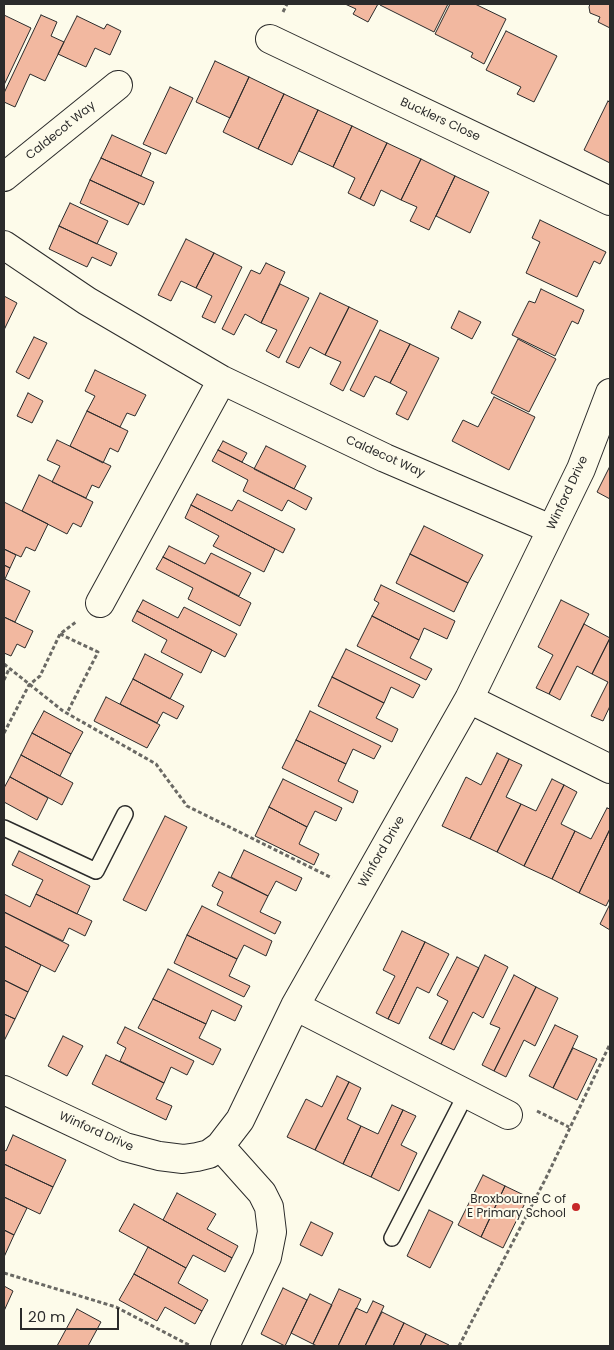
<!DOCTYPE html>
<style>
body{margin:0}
#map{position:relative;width:614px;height:1350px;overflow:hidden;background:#fdfbea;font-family:Poppins,sans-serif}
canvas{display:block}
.frame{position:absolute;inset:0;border:5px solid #2b2b2b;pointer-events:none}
.scale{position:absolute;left:20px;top:1308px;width:99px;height:22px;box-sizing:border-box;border:2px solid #2b2b2b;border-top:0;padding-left:6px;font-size:15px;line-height:18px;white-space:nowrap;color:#2b2b2b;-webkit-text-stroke:4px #fdfbea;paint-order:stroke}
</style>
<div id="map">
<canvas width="614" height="1350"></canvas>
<div class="frame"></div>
<div class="scale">20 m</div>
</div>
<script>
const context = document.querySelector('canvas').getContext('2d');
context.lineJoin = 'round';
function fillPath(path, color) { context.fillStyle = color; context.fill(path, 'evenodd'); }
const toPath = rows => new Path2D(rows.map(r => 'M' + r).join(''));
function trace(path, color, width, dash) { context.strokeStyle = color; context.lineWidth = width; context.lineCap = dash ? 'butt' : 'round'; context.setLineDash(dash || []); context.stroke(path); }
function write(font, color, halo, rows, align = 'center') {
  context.font = font + ' Poppins,sans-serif'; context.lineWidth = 4; context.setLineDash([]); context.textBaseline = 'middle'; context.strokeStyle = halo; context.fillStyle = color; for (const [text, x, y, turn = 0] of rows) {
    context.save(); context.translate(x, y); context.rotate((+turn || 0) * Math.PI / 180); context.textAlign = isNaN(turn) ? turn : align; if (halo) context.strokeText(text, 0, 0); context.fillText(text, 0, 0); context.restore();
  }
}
const building = toPath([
 [345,4,378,4,368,22,353,14,356,9,345,4],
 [380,4,448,4,434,32,380,5,380,4],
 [450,4,475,4,506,19,484,64,471,57,473,53,435,34,450,4],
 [590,4,610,4,610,28,598,22,600,17,590,13,589,7,590,4],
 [4,15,31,28,4,85,4,15],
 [41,15,57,22,51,36,64,42,45,81,30,74,15,107,4,102,4,93,41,15],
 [77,16,104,29,107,24,121,31,110,55,95,48,86,67,58,54,77,16],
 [506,31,557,56,534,102,517,94,521,87,486,70,506,31],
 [215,61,249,77,230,118,196,102,215,61],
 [249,77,284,94,258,149,223,132,249,77],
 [170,87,193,98,166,154,143,144,170,87],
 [284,94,318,110,292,165,258,149,284,94],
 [608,101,610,103,610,163,584,150,608,101],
 [318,110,352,126,333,167,299,151,318,110],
 [352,126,387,143,360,199,348,193,355,178,333,167,352,126],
 [112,135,151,153,141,176,101,158,112,135],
 [387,143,421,159,401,200,381,190,374,206,360,199,387,143],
 [101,158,154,182,144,205,90,180,101,158],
 [421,159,455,176,429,230,410,221,417,207,401,200,421,159],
 [455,176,489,192,470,233,436,216,455,176],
 [90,180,139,203,128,225,80,203,90,180],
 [70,203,108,221,97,244,59,226,70,203],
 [540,220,606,252,600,264,594,261,577,297,526,273,540,242,532,238,540,220],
 [59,226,117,253,111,266,92,257,87,267,49,249,59,226],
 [186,239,214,253,196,288,181,281,171,301,158,295,186,239],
 [214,253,242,267,215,323,202,317,212,296,196,288,214,253],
 [266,263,285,272,261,323,245,314,234,335,222,329,251,270,260,274,266,263],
 [280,284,309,298,279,358,266,351,277,330,261,323,280,284],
 [541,289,584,310,578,324,572,321,555,356,512,335,529,301,535,303,541,289],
 [320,293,349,307,325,355,310,347,299,368,286,362,320,293],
 [4,296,17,303,4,330,4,296],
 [349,307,378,321,343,391,330,384,341,362,325,355,349,307],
 [459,311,481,322,472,339,451,328,459,311],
 [380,330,410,344,390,383,375,376,364,397,350,390,380,330],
 [34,337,47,343,29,379,16,372,34,337],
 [518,339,556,359,529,412,491,393,518,339],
 [410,344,439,358,408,420,396,414,407,392,390,383,410,344],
 [95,370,146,395,135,416,127,413,120,427,87,411,95,396,85,391,95,370],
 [28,393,43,401,32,423,17,416,28,393],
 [494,397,535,417,509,470,452,441,463,420,478,427,494,397],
 [87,411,128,431,118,452,110,448,103,463,70,446,87,411],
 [57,440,111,466,99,488,92,485,86,498,52,482,60,466,47,460,57,440],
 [223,441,247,453,242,462,218,450,223,441],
 [266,446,306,466,294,489,254,469,266,446],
 [218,450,312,498,306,510,288,500,282,511,243,491,248,480,212,461,218,450],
 [610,466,610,499,597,492,610,466],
 [39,475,93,502,81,527,73,523,67,534,22,511,39,475],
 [197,494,232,511,238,500,295,529,283,553,191,505,197,494],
 [4,502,48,524,35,551,26,547,21,557,4,549,4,502],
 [191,505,275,549,264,572,213,546,219,536,185,518,191,505],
 [424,526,483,555,468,583,410,554,424,526],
 [169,546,205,564,211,553,251,573,239,596,163,557,169,546],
 [4,549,16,555,10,568,4,565,4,549],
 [410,554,468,583,454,612,396,583,410,554],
 [163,557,251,603,240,626,188,599,193,588,156,569,163,557],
 [4,565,10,568,5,579,30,591,15,622,4,617,4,565],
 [381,585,455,621,447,639,424,628,419,640,372,616,379,603,374,600,381,585],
 [143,600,178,618,184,607,237,634,225,657,137,611,143,600],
 [561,600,589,614,549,694,536,688,553,655,538,647,561,600],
 [137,611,212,650,201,673,161,652,167,640,132,621,137,611],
 [372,616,419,640,410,658,432,669,426,680,357,646,372,616],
 [4,617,33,631,25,648,17,644,11,656,4,653,4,617],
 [584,624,610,638,592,674,577,666,560,700,549,694,584,624],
 [610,638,610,706,603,721,591,716,608,682,592,674,610,638],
 [346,649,420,685,413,698,391,687,384,703,332,677,346,649],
 [145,654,183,674,170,699,133,679,145,654],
 [332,677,384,703,376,718,398,729,392,742,318,706,332,677],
 [133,679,184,706,177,719,163,712,157,723,120,704,133,679],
 [106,697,160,725,147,748,94,721,106,697],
 [44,711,83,732,71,754,32,733,44,711],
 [310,711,381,746,374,759,353,749,346,764,296,740,310,711],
 [32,733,71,754,60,776,21,755,32,733],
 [296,740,346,764,338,781,358,791,353,803,282,768,296,740],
 [497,753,509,759,470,839,442,826,466,777,481,785,497,753],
 [21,755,73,783,62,805,10,777,21,755],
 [509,759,522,765,506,797,521,804,497,852,470,839,509,759],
 [10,777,48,798,37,820,4,802,4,788,10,777],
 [283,779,342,808,336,821,315,811,307,827,269,807,283,779],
 [552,779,564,785,524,866,497,852,521,804,536,811,552,779],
 [564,785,577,792,561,824,575,831,552,879,524,866,564,785],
 [269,807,307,827,299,844,319,854,314,865,255,836,269,807],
 [607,808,610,809,610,829,579,893,552,879,575,831,591,839,607,808],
 [165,816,187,827,146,911,123,900,165,816],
 [610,829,610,898,606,906,579,893,610,829],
 [244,850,302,878,296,891,276,881,268,896,231,877,244,850],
 [19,851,90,886,77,914,36,894,43,880,12,865,19,851],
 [219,872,268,896,260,912,281,922,275,934,217,905,223,892,212,886,219,872],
 [4,894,30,907,36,894,92,921,85,936,69,928,63,941,4,912,4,894],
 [610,904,610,930,600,924,610,904],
 [202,906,272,941,266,956,244,945,237,959,187,935,202,906],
 [4,912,69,945,55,972,4,946,4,912],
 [402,931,425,942,388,1019,376,1013,395,976,383,970,402,931],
 [187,935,237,959,229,976,250,986,244,997,174,963,187,935],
 [425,942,449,954,429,993,417,987,399,1024,388,1019,425,942],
 [4,946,41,965,28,992,4,980,4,946],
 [485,955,508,967,483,1018,473,1012,454,1050,441,1044,485,955],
 [457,957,479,968,441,1044,429,1038,448,1001,437,995,457,957],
 [168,969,242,1006,235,1021,212,1010,206,1024,153,999,168,969],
 [514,975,536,987,494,1071,482,1065,500,1028,490,1024,514,975],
 [4,980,28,992,15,1019,4,1014,4,980],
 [536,987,558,998,535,1046,524,1040,506,1077,494,1071,536,987],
 [153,999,206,1024,199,1038,221,1049,213,1065,138,1028,153,999],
 [4,1014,15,1019,4,1041,4,1014],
 [555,1025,578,1036,553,1088,529,1076,555,1025],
 [125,1027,194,1061,187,1075,171,1067,164,1083,120,1061,126,1048,117,1043,125,1027],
 [63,1036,83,1046,67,1076,48,1066,63,1036],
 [573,1048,597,1059,577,1100,553,1088,573,1048],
 [106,1055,164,1083,156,1099,172,1106,166,1120,92,1084,106,1055],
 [337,1076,349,1082,315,1150,287,1137,306,1099,322,1107,337,1076],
 [349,1082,361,1088,347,1119,361,1126,343,1164,315,1150,349,1082],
 [392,1105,403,1110,371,1177,343,1164,361,1126,378,1134,392,1105],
 [403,1110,416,1116,401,1145,417,1153,399,1191,371,1177,403,1110],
 [13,1135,66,1160,53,1187,4,1164,4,1150,6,1151,13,1135],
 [4,1164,53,1187,40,1214,4,1197,4,1164],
 [483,1175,505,1186,481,1237,458,1225,483,1175],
 [505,1186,528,1197,503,1248,481,1237,505,1186],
 [177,1193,216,1214,207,1229,238,1246,232,1258,163,1220,177,1193],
 [4,1197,27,1208,14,1235,4,1230,4,1197],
 [134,1204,232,1258,225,1272,193,1255,186,1268,119,1231,134,1204],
 [429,1210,453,1222,430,1268,407,1256,429,1210],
 [311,1222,333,1233,322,1256,300,1245,311,1222],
 [4,1230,14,1235,4,1257,4,1230],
 [148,1247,186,1268,178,1283,208,1300,202,1311,134,1274,148,1247],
 [134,1274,202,1311,195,1324,165,1307,157,1321,119,1300,134,1274],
 [4,1286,13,1291,4,1311,4,1286],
 [283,1288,307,1300,285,1346,261,1334,283,1288],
 [339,1289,361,1299,338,1346,317,1346,313,1344,339,1289],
 [310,1294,332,1305,313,1344,291,1333,310,1294],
 [373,1301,384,1306,365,1346,338,1346,356,1308,367,1313,373,1301],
 [77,1309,101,1322,88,1346,57,1346,77,1309],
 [382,1312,404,1323,393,1346,365,1346,382,1312],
 [404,1323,426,1334,420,1346,393,1346,404,1323],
 [426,1334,449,1345,448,1346,420,1346,426,1334]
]);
const path = toPath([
 [283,12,287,4],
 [60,634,98,652,67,713],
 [4,664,63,711,156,764,187,806,332,878],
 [4,680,9,669],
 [4,733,29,685,40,676,60,634,76,622],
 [537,1111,569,1127],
 [4,1273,116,1307,191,1346],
 [459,1346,546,1178,610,1044]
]);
const service = toPath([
 [4,828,96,871,125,814],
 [392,1238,466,1094]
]);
const minor = toPath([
 [270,39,610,201],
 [4,177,118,85],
 [4,245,87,301,222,380,385,458,551,529],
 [100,603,222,380],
 [469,699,610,769],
 [295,1006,508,1115],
 [4,1090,125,1147,159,1156,183,1159,197,1157,209,1154,220,1146,240,1120,295,1006,469,699,581,469,610,393],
 [220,1146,262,1193,269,1207,272,1232,267,1257,225,1346]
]);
const markers = [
 [576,1207,5,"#c62828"]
];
const streetNames = [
 ["Bucklers Close",440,120,25],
 ["Caldecot Way",61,131,-39],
 ["Caldecot Way",385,457,24],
 ["Winford Drive",568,493,-65],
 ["Winford Drive",382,852,-60],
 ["Winford Drive",96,1132,24]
];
const poiNames = [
 ["Broxbourne C of",566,1200],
 ["E Primary School",566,1214]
];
fillPath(building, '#f2b8a0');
trace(building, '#2b2b2b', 1);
trace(service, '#2b2b2b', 18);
trace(minor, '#2b2b2b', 30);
trace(path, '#6a6964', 3, [4, 2.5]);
trace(service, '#fdfbea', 15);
trace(minor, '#fdfbea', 28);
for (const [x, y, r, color] of markers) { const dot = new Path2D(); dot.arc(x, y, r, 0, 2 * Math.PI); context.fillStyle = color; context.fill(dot); trace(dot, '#fdfbea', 2); }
write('12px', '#2b2b2b', '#fdfbea', streetNames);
write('12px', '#2b2b2b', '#fdfbea', poiNames, 'right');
</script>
